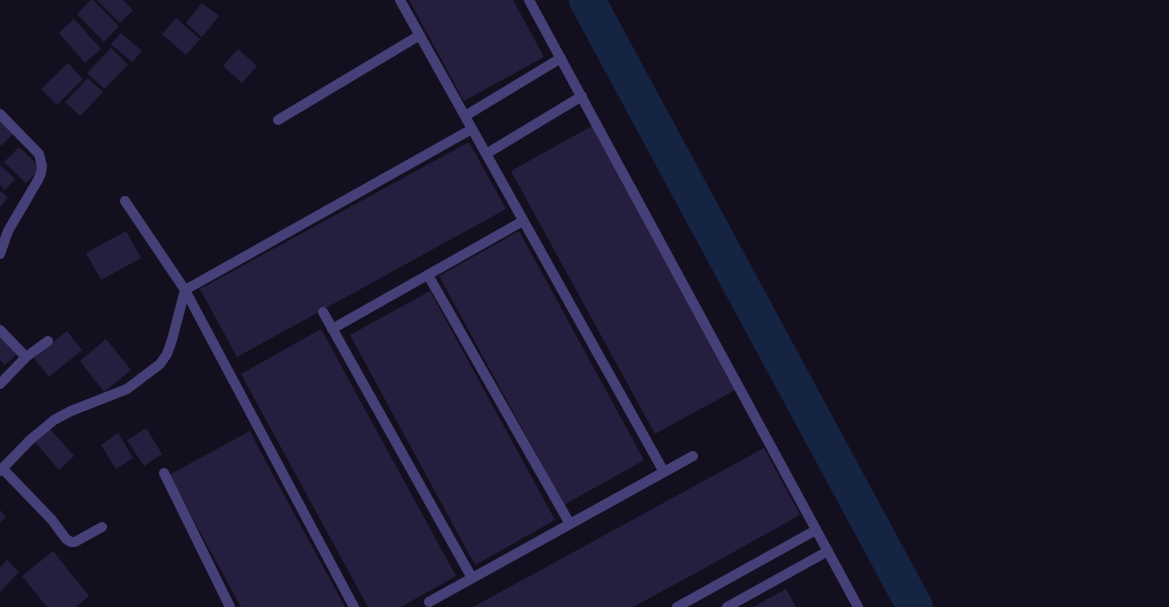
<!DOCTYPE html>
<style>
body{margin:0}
canvas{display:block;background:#130f1f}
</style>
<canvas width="1169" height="607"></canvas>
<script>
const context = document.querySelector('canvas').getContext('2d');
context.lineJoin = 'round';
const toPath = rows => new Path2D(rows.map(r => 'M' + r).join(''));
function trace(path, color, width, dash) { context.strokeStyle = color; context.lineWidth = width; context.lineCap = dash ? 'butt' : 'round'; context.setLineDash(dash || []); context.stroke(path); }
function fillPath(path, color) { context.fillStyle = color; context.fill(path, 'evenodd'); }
const river = toPath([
 [587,0,915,607]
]);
const building = toPath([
 [91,0,93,0,119,26,104,42,77,14],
 [97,0,123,0,133,10,120,23],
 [409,0,513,0,544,57,464,101],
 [202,3,219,16,202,37,186,23],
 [176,18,200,39,186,55,162,34],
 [74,19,101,49,85,63,59,33],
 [121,33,142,51,132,62,111,44],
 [111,48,128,65,104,89,87,73],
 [238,49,257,66,242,83,223,66],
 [68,63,83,79,57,105,41,89],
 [88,78,103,92,80,116,65,102],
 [0,117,15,132,1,146,0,144],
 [592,126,735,390,655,434,511,171],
 [469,142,506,209,237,357,200,289],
 [19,147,41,168,26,183,4,162],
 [0,165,15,179,5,190,0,185],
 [0,191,8,197,0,207],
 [126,231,141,258,101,280,86,253],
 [519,231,644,460,564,505,439,276],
 [430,291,555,520,475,565,350,335],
 [321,329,456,576,401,607,368,607,241,374],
 [67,331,82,350,49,377,34,358],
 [0,336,17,354,5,365,0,360],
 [106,339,131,370,104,392,80,361],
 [146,428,162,454,144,466,127,440],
 [50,429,74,456,59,470,35,442],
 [250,431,258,447,345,607,241,607,169,475],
 [118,433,133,458,116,469,101,445],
 [764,448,800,515,703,569,633,607,473,607],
 [0,510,6,517,0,522],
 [53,551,89,596,76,607,47,607,22,576],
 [7,560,19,572,0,592,0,567],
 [786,589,796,607,754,607,764,601]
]);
const minor = toPath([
 [400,0,664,472],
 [529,0,858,607],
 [0,114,39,154,42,166,41,173,38,180,8,231,0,254],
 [465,116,561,58],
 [278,120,420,35],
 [486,154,582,96],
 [125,201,185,290,354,607],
 [428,275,570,524],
 [323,312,472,578],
 [332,329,523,221],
 [0,330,26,357,0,384],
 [26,357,48,341],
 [2,468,52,520,66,539,71,542,75,542,102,527],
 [0,471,30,440,54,420,71,411,127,389,160,364,167,354,172,340,185,290,472,129],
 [164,473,230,607],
 [429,602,693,456],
 [677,607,816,530],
 [727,607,828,551]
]);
trace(river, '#152443', 36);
fillPath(building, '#261e3e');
trace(minor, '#464078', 10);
</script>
